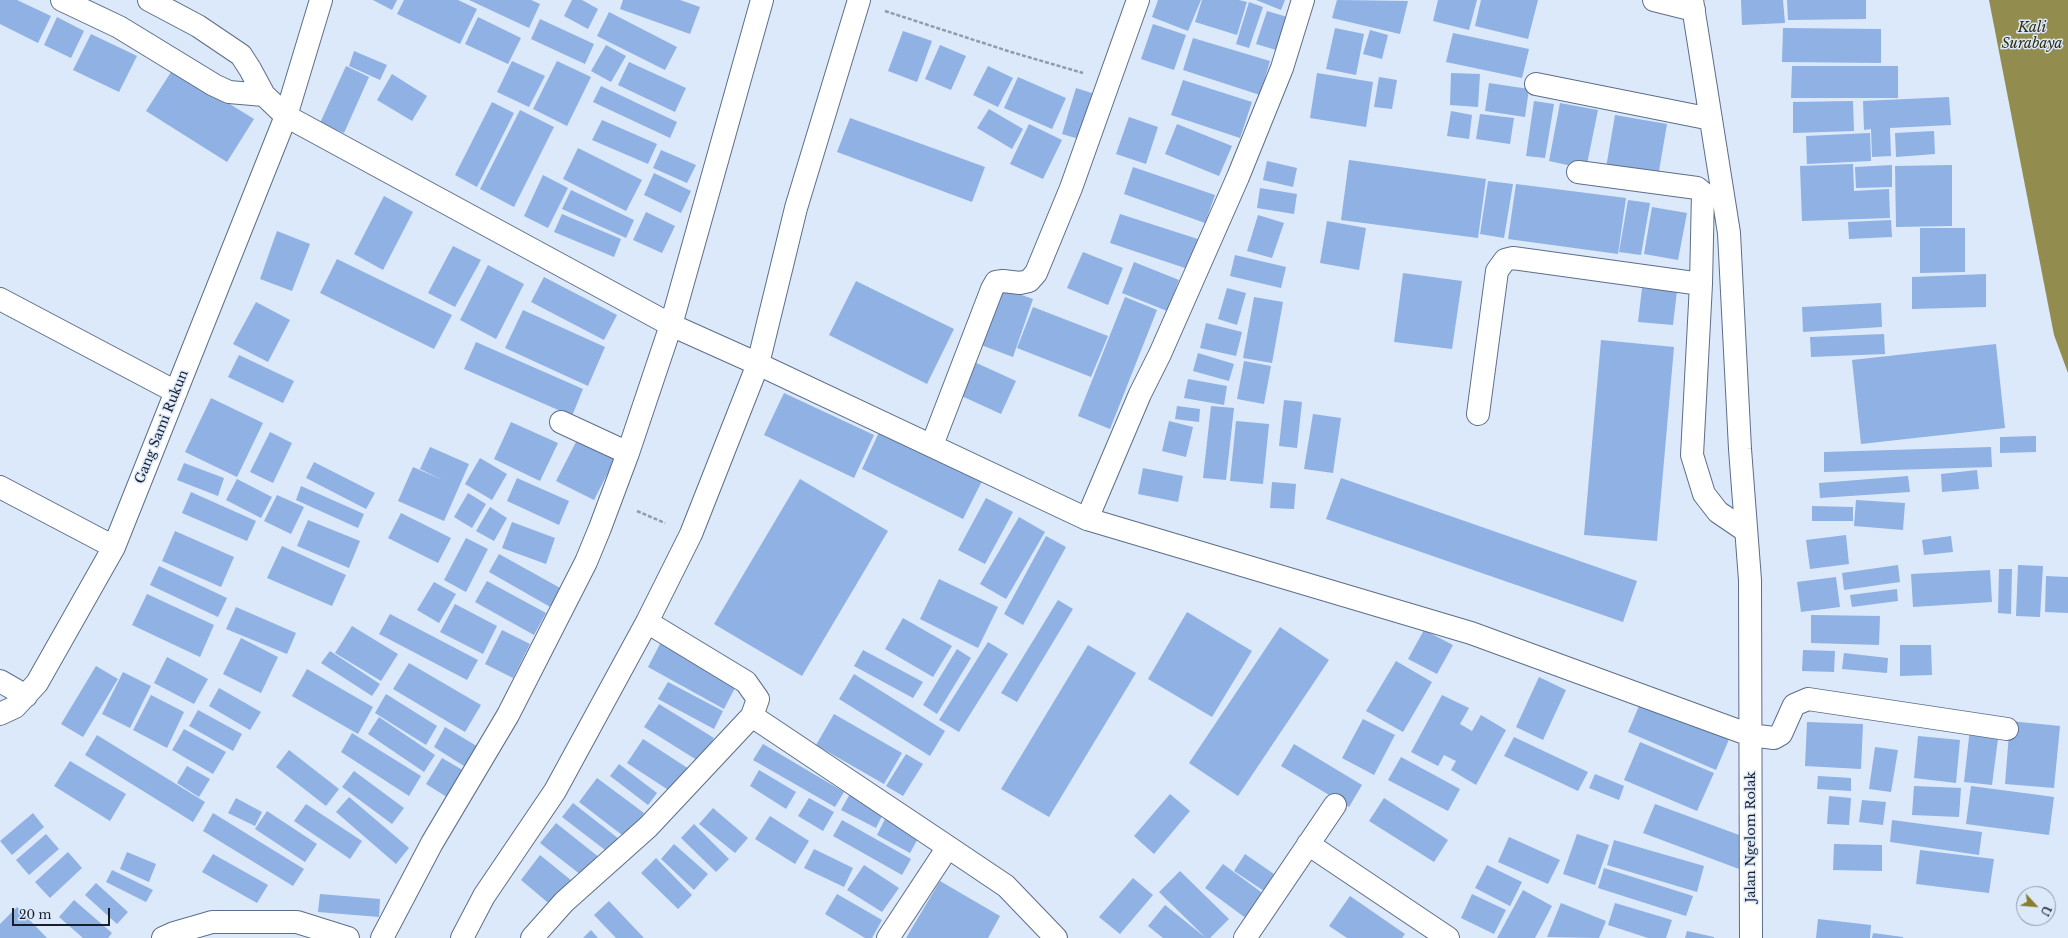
<!DOCTYPE html>
<style>
body{margin:0}
#map{position:relative;width:2068px;height:938px;overflow:hidden;background:#dce9fb;font-family:"Libre Baskerville",serif}
canvas{display:block}
.north{position:absolute;left:2016px;top:886px;width:40px;height:40px;box-sizing:border-box;background:#dce9fb;border:1px solid #8e98a7;border-radius:50%;rotate:116deg;font-size:11px;font-weight:700;line-height:16px;text-align:center;color:#181f2a}
.north::after{content:'';display:block;margin:auto;width:14px;height:18px;background:#878027;clip-path:polygon(50% 0,100% 100%,50% 72%,0 100%)}
.scale{position:absolute;left:12px;top:908px;width:98px;height:18px;box-sizing:border-box;border:2px solid #181f2a;border-top:0;padding-left:5px;font-size:12px;line-height:14px;white-space:nowrap;color:#181f2a;-webkit-text-stroke:3px #dce9fb;paint-order:stroke}
</style>
<div id="map">
<canvas width="2068" height="938"></canvas>
<div class="north">U</div>
<div class="scale">20 m</div>
</div>
<script>
const context = document.querySelector('canvas').getContext('2d');
context.lineJoin = 'round';
function fillPath(path, color) { context.fillStyle = color; context.fill(path, 'evenodd'); }
const toPath = rows => new Path2D(rows.map(r => 'M' + r).join(''));
function trace(path, color, width, dash) { context.strokeStyle = color; context.lineWidth = width; context.lineCap = dash ? 'butt' : 'round'; context.setLineDash(dash || []); context.stroke(path); }
function write(font, color, halo, rows, align = 'center') {
  context.font = font + ' "Libre Baskerville",serif'; context.lineWidth = 3; context.setLineDash([]); context.textBaseline = 'middle'; context.strokeStyle = halo; context.fillStyle = color; for (const [text, x, y, turn = 0] of rows) {
    context.save(); context.translate(x, y); context.rotate((+turn || 0) * Math.PI / 180); context.textAlign = isNaN(turn) ? turn : align; if (halo) context.strokeText(text, 0, 0); context.fillText(text, 0, 0); context.restore();
  }
}
const water = toPath([
 [1989,0,2068,0,2068,373,2054,335]
]);
const building = toPath([
 [0,0,17,0,51,16,38,43,0,24],
 [373,0,397,0,392,10],
 [404,0,458,0,477,9,460,44,397,14],
 [469,0,531,0,540,4,529,28],
 [572,0,582,0,598,9,588,29,564,16],
 [623,0,680,0,700,7,690,34,620,9],
 [1158,0,1201,0,1188,31,1152,17],
 [1202,0,1239,0,1247,2,1237,35,1195,22],
 [1256,0,1285,0,1281,10],
 [1337,0,1408,1,1400,34,1332,18],
 [1438,0,1477,0,1469,30,1433,21],
 [1481,0,1538,0,1528,39,1475,26],
 [1741,0,1783,0,1785,23,1742,25],
 [1787,0,1866,0,1866,19,1788,20],
 [1249,2,1263,7,1249,48,1236,44],
 [1267,11,1294,19,1283,52,1256,44],
 [609,12,677,47,665,70,597,36],
 [57,17,84,31,71,58,44,45],
 [478,17,521,38,508,64,465,44],
 [540,19,594,44,585,64,531,39],
 [1153,24,1186,35,1174,70,1141,59],
 [1335,28,1364,34,1356,75,1326,69],
 [1783,28,1881,29,1881,63,1782,62],
 [1370,30,1388,35,1382,59,1363,54],
 [903,31,932,41,917,82,888,71],
 [1453,33,1529,49,1522,78,1446,62],
 [91,34,137,56,119,92,73,70],
 [1193,38,1270,61,1260,95,1183,70],
 [606,45,626,56,611,82,591,71],
 [940,45,966,56,951,90,925,79],
 [354,51,387,65,380,80,349,66],
 [512,61,545,76,529,107,497,92],
 [557,61,591,77,567,126,533,109],
 [629,62,686,88,675,112,618,85],
 [346,66,369,77,344,133,320,123],
 [988,66,1013,78,998,107,973,95],
 [1792,66,1898,66,1898,98,1791,98],
 [173,69,254,119,227,162,146,111],
 [1317,73,1373,82,1366,127,1310,118],
 [1451,73,1480,74,1478,107,1450,105],
 [392,74,427,96,412,121,377,100],
 [1018,77,1066,98,1052,129,1004,108],
 [1379,77,1397,80,1392,109,1374,107],
 [1183,80,1252,102,1240,138,1171,115],
 [1489,83,1529,89,1525,117,1485,111],
 [601,86,677,122,670,138,593,102],
 [1076,88,1101,96,1086,141,1062,134],
 [1949,97,1951,125,1890,128,1891,156,1872,157,1871,129,1864,130,1863,101],
 [1534,101,1554,104,1545,158,1526,156],
 [1853,101,1854,131,1793,133,1793,102],
 [492,102,514,113,477,187,455,175],
 [1560,103,1598,110,1586,169,1549,161],
 [989,109,1023,129,1012,149,977,128],
 [520,110,554,127,514,207,480,189],
 [1451,111,1472,115,1469,139,1447,136],
 [1480,114,1514,118,1510,144,1476,139],
 [1615,115,1667,124,1658,177,1606,168],
 [1129,117,1158,127,1146,164,1116,154],
 [850,118,985,167,972,202,837,152],
 [602,120,657,144,648,164,592,140],
 [1029,124,1062,140,1043,179,1010,164],
 [1177,124,1232,146,1219,176,1165,154],
 [1934,131,1935,154,1896,157,1895,133],
 [1870,133,1871,161,1807,164,1806,136],
 [578,148,642,180,626,211,563,179],
 [661,150,696,165,687,183,653,168],
 [1349,160,1486,179,1478,238,1341,220],
 [1267,161,1297,168,1293,187,1263,180],
 [1853,164,1854,191,1889,189,1890,218,1802,221,1800,166],
 [1892,165,1892,187,1856,188,1855,167],
 [1952,165,1952,226,1896,227,1895,166],
 [1133,167,1215,195,1205,223,1124,194],
 [654,173,691,191,681,213,644,195],
 [543,175,568,188,548,228,524,216],
 [1488,181,1513,184,1504,238,1480,234],
 [1516,184,1626,198,1618,254,1508,239],
 [1260,188,1297,194,1294,214,1257,208],
 [571,190,634,220,626,238,562,209],
 [384,196,413,212,383,270,354,254],
 [1628,200,1650,203,1641,255,1619,252],
 [1652,207,1687,213,1678,260,1644,254],
 [646,212,675,226,662,253,633,240],
 [562,214,621,239,614,257,554,232],
 [1120,214,1204,241,1194,271,1110,243],
 [1258,215,1284,223,1272,258,1247,251],
 [1891,220,1892,237,1849,239,1848,222],
 [1327,221,1366,228,1359,270,1320,263],
 [1920,228,1965,228,1965,272,1920,273],
 [277,231,310,244,292,291,260,279],
 [453,246,481,260,455,307,428,293],
 [1083,252,1123,268,1108,305,1067,288],
 [1235,255,1286,267,1281,288,1230,276],
 [337,259,452,315,434,349,320,293],
 [1134,262,1179,280,1167,311,1122,293],
 [488,265,524,284,496,339,460,320],
 [1403,273,1462,281,1452,349,1394,342],
 [1986,274,1986,307,1912,309,1912,277],
 [544,277,617,315,604,340,531,302],
 [856,281,954,329,927,384,829,335],
 [1002,288,1033,299,1013,357,981,345],
 [1227,288,1246,293,1237,325,1218,319],
 [1642,288,1677,291,1673,325,1638,322],
 [1125,297,1157,310,1110,429,1078,416],
 [1254,297,1283,302,1272,363,1243,358],
 [256,302,290,320,268,362,233,344],
 [1881,303,1882,327,1803,332,1802,307],
 [1033,307,1108,336,1091,377,1017,348],
 [523,310,605,347,588,386,505,348],
 [1206,323,1242,332,1236,356,1200,348],
 [1884,334,1885,354,1811,357,1810,337],
 [1601,340,1674,347,1657,541,1584,535],
 [476,342,583,389,572,416,464,369],
 [1996,344,2005,428,1861,444,1852,360],
 [1198,353,1234,364,1229,381,1193,371],
 [239,355,294,381,283,403,228,377],
 [970,360,1016,381,1001,414,955,393],
 [1244,361,1271,366,1264,404,1237,399],
 [1188,379,1227,386,1224,405,1184,398],
 [784,393,874,435,854,478,764,435],
 [211,398,263,423,237,477,185,452],
 [1284,400,1302,402,1297,448,1279,446],
 [1177,406,1200,409,1199,422,1175,419],
 [1211,406,1234,408,1226,480,1203,478],
 [1313,414,1341,418,1333,473,1304,469],
 [1169,421,1193,427,1186,457,1162,451],
 [1236,421,1269,424,1263,484,1230,481],
 [511,422,558,443,540,481,494,459],
 [880,430,982,481,963,519,862,469],
 [270,432,292,443,273,483,250,472],
 [2036,436,2036,452,2000,453,2000,437],
 [577,440,615,459,594,500,556,481],
 [430,447,469,464,444,521,398,501,413,467,443,480,420,469],
 [1991,447,1992,467,1824,472,1824,452],
 [480,458,507,474,492,500,465,484],
 [314,462,375,493,366,509,306,478],
 [184,463,224,478,218,496,177,480],
 [1143,468,1183,476,1178,502,1138,494],
 [1977,470,1979,489,1942,492,1941,474],
 [1908,476,1910,492,1820,498,1819,483],
 [517,478,569,501,559,525,507,501],
 [1341,478,1637,581,1623,622,1326,519],
 [237,479,272,497,261,518,226,500],
 [800,479,888,531,802,676,714,624],
 [1272,482,1296,484,1294,509,1270,508],
 [301,486,364,514,358,528,296,500],
 [191,492,256,521,247,541,182,513],
 [468,493,486,504,472,528,454,517],
 [277,495,304,507,291,534,264,521],
 [986,498,1013,512,985,564,958,550],
 [1856,500,1905,503,1903,530,1854,526],
 [1812,506,1853,507,1853,521,1812,521],
 [490,507,507,518,494,541,476,531],
 [401,513,451,538,438,563,388,538],
 [1019,517,1045,532,1006,599,980,584],
 [308,520,360,541,349,568,297,546],
 [512,522,555,538,546,564,502,548],
 [175,531,234,557,221,587,162,561],
 [1846,535,1849,564,1810,569,1806,540],
 [1046,536,1066,547,1023,625,1004,614],
 [1951,536,1953,552,1924,555,1922,540],
 [466,538,488,549,466,592,444,580],
 [282,546,346,575,332,606,267,578],
 [499,554,562,589,552,608,489,572],
 [1898,565,1900,582,1844,590,1842,573],
 [2018,565,2043,566,2040,617,2016,616],
 [159,566,227,598,218,617,150,585],
 [1999,569,2012,569,2011,614,1998,613],
 [1990,570,1992,602,1913,607,1911,574],
 [2046,576,2068,577,2068,613,2045,612],
 [1836,577,1840,607,1801,612,1797,582],
 [939,579,998,607,978,648,920,619],
 [487,581,546,613,534,635,475,602],
 [434,582,456,594,439,623,417,610],
 [1897,589,1898,601,1852,607,1850,595],
 [147,594,214,625,200,657,132,625],
 [1058,600,1073,609,1017,702,1001,693],
 [455,604,497,626,483,654,440,632],
 [236,607,296,633,287,654,226,629],
 [1187,612,1252,651,1212,717,1148,679],
 [390,614,478,660,467,680,379,634],
 [1811,615,1880,616,1879,645,1811,643],
 [903,618,952,646,933,677,885,649],
 [352,626,398,654,381,681,335,653],
 [1280,627,1329,660,1238,796,1189,763],
 [502,630,530,644,513,678,485,664],
 [1424,630,1453,645,1437,674,1408,659],
 [241,638,278,657,261,693,223,674],
 [662,640,738,682,724,709,648,667],
 [988,642,1008,654,959,732,939,720],
 [1088,645,1136,673,1049,817,1001,789],
 [1900,645,1931,645,1932,675,1900,676],
 [957,649,971,658,937,714,923,705],
 [863,650,923,682,913,698,854,666],
 [1803,650,1835,651,1834,672,1802,671],
 [330,651,380,684,372,696,321,663],
 [1844,653,1888,658,1887,673,1842,669],
 [167,657,208,679,194,704,154,683],
 [1396,661,1432,682,1403,732,1366,711],
 [409,663,481,705,465,732,393,689],
 [96,666,118,679,83,737,61,724],
 [307,669,373,707,358,734,292,696],
 [123,672,151,686,130,728,102,714],
 [854,674,945,731,930,756,839,699],
 [1539,677,1566,690,1543,740,1516,727],
 [668,682,723,711,714,729,658,699],
 [219,688,261,712,250,730,209,706],
 [386,694,437,726,426,745,375,713],
 [151,695,184,712,167,748,133,730],
 [1442,695,1469,708,1460,724,1472,731,1481,715,1506,730,1476,785,1451,770,1456,761,1444,755,1438,766,1411,752],
 [1642,699,1730,737,1716,770,1628,732],
 [659,704,714,738,700,762,644,727],
 [198,710,242,734,233,751,189,726],
 [834,714,902,753,884,784,816,745],
 [379,717,435,755,424,772,368,734],
 [1363,719,1395,735,1374,775,1342,758],
 [2010,721,2060,726,2054,788,2005,784],
 [1807,722,1863,724,1861,769,1805,766],
 [445,727,480,748,467,768,434,747],
 [1970,728,1999,731,1992,785,1964,782],
 [184,729,226,752,213,774,172,750],
 [352,733,421,776,409,796,341,752],
 [97,735,205,802,193,822,85,755],
 [1918,736,1960,740,1956,783,1914,778],
 [1514,737,1588,772,1578,791,1504,756],
 [643,739,689,769,673,793,627,763],
 [1640,742,1714,773,1697,811,1624,780],
 [763,744,844,792,835,807,753,760],
 [1294,744,1362,785,1349,807,1281,766],
 [1875,747,1898,750,1891,792,1869,789],
 [289,750,339,789,326,806,276,767],
 [906,754,923,764,903,796,886,786],
 [1401,757,1460,789,1448,811,1388,780],
 [442,758,466,772,450,799,426,784],
 [70,761,126,794,110,821,54,786],
 [619,764,657,793,648,805,610,776],
 [187,766,210,779,199,797,177,783],
 [759,770,796,792,786,809,750,786],
 [354,771,404,808,392,824,342,787],
 [1595,774,1624,786,1619,800,1589,788],
 [1818,776,1851,778,1851,791,1817,789],
 [597,778,644,813,626,838,579,802],
 [1914,786,1961,788,1959,817,1912,815],
 [1971,786,2054,797,2049,835,1966,824],
 [851,792,885,810,876,828,841,810],
 [1170,794,1190,811,1154,854,1134,836],
 [1829,796,1851,798,1849,825,1827,824],
 [349,797,409,848,396,864,336,812],
 [236,798,262,812,255,826,228,813],
 [809,798,834,812,823,831,798,816],
 [1384,798,1448,840,1434,862,1369,821],
 [1862,800,1886,802,1883,825,1859,822],
 [573,803,619,839,609,853,562,817],
 [306,804,362,841,350,859,294,821],
 [1655,804,1750,839,1739,869,1643,833],
 [713,808,748,838,735,853,699,824],
 [267,811,317,844,305,862,255,829],
 [33,813,44,827,12,855,0,841],
 [213,813,304,869,293,886,203,831],
 [887,815,921,833,910,853,877,835],
 [770,816,809,841,795,864,755,839],
 [842,820,911,859,902,875,833,836],
 [1892,820,1982,832,1979,855,1890,842],
 [556,823,600,858,585,878,540,843],
 [694,824,729,859,716,872,681,838],
 [46,834,59,849,29,875,16,860],
 [1577,834,1609,845,1595,885,1563,874],
 [1509,837,1560,860,1548,884,1498,862],
 [1614,840,1704,866,1697,892,1607,865],
 [674,844,708,874,694,890,661,859],
 [1834,844,1882,845,1882,871,1833,870],
 [814,849,853,868,844,887,804,868],
 [1920,850,1994,859,1989,893,1916,884],
 [68,852,82,868,50,898,35,882],
 [127,852,156,864,149,882,120,869],
 [213,854,268,885,257,903,202,872],
 [1245,854,1274,874,1264,891,1234,871],
 [540,855,572,881,552,906,521,880],
 [656,858,692,895,678,909,641,873],
 [1223,864,1265,895,1247,919,1205,888],
 [864,865,899,888,882,912,847,890],
 [1487,865,1522,882,1510,906,1475,888],
 [1604,868,1693,896,1686,916,1598,888],
 [112,870,153,890,146,902,106,882],
 [1180,871,1229,919,1210,938,1206,938,1159,892],
 [1133,878,1153,895,1120,934,1099,917],
 [940,881,1000,916,988,938,906,938],
 [96,883,128,912,117,924,85,895],
 [1523,890,1552,906,1535,938,1497,938],
 [320,894,380,899,379,917,318,912],
 [837,894,882,920,872,938,865,938,825,914],
 [1472,894,1506,910,1494,934,1461,918],
 [1350,896,1405,934,1402,938,1347,938,1329,926],
 [74,900,112,933,108,938,83,938,59,917],
 [609,901,644,938,616,938,594,915],
 [1561,903,1606,921,1599,938,1547,937],
 [1615,903,1672,920,1666,938,1648,938,1608,925],
 [1165,905,1206,938,1163,938,1148,926],
 [17,907,47,938,0,938,0,924],
 [1818,919,1871,925,1870,938,1816,938],
 [591,930,598,938,583,938],
 [1687,931,1714,937,1714,938,1685,938],
 [1873,933,1903,937,1903,938,1872,938]
]);
const path = toPath([
 [885,11,1011,52,1083,73],
 [637,511,665,523]
]);
const minor = toPath([
 [62,0,119,27,214,85,229,92,264,95],
 [149,0,198,26,241,55,250,69,264,95,286,116,671,325,758,364,1087,519,1471,633,1750,735,1774,738,1781,734,1794,705,1808,699,2007,729],
 [1654,0,1694,10],
 [1692,0,1729,233,1740,449,1750,580,1751,938],
 [1536,84,1711,119],
 [1578,172,1697,188,1703,193,1701,284],
 [0,299,176,392],
 [1478,414,1497,271,1505,260,1513,258,1701,284,1692,455,1704,494,1718,512,1746,531],
 [561,422,628,453],
 [932,445,992,289,996,282,1003,281,1020,283,1029,281,1036,273,1071,188,1138,0],
 [0,487,114,547],
 [1087,519,1140,394,1160,354,1238,177,1282,68,1303,0],
 [0,681,26,696],
 [0,714,15,707,37,683,114,547,286,116,321,0],
 [752,716,948,847],
 [1308,844,1448,938],
 [163,938,174,933,212,922,297,922,348,938],
 [382,938,432,843,508,715,586,562,600,528,628,453,671,325,762,0],
 [462,938,484,896,555,791,647,622,691,534,758,364,796,208,859,0],
 [532,938,564,902,648,827,752,716,758,699,746,682,647,622],
 [888,938,948,847,1006,886,1056,938],
 [1245,938,1335,805]
]);
const streetNames = [
 ["Gang Sami Rukun",162,427,-68],
 ["Jalan Ngelom Rolak",1751,837,-90]
];
const waterNames = [
 ["Kali",2032,28],
 ["Surabaya",2032,44]
];
fillPath(water, '#928d4f');
fillPath(building, '#8fb1e4');
trace(minor, '#5d6e89', 24);
trace(path, '#919cab', 2.5, [4, 2]);
trace(minor, '#fff', 22);
write('13px', '#181f2a', '#dce9fb', streetNames);
write('italic 14px', '#2f2d10', '#dce9fb', waterNames);
</script>
